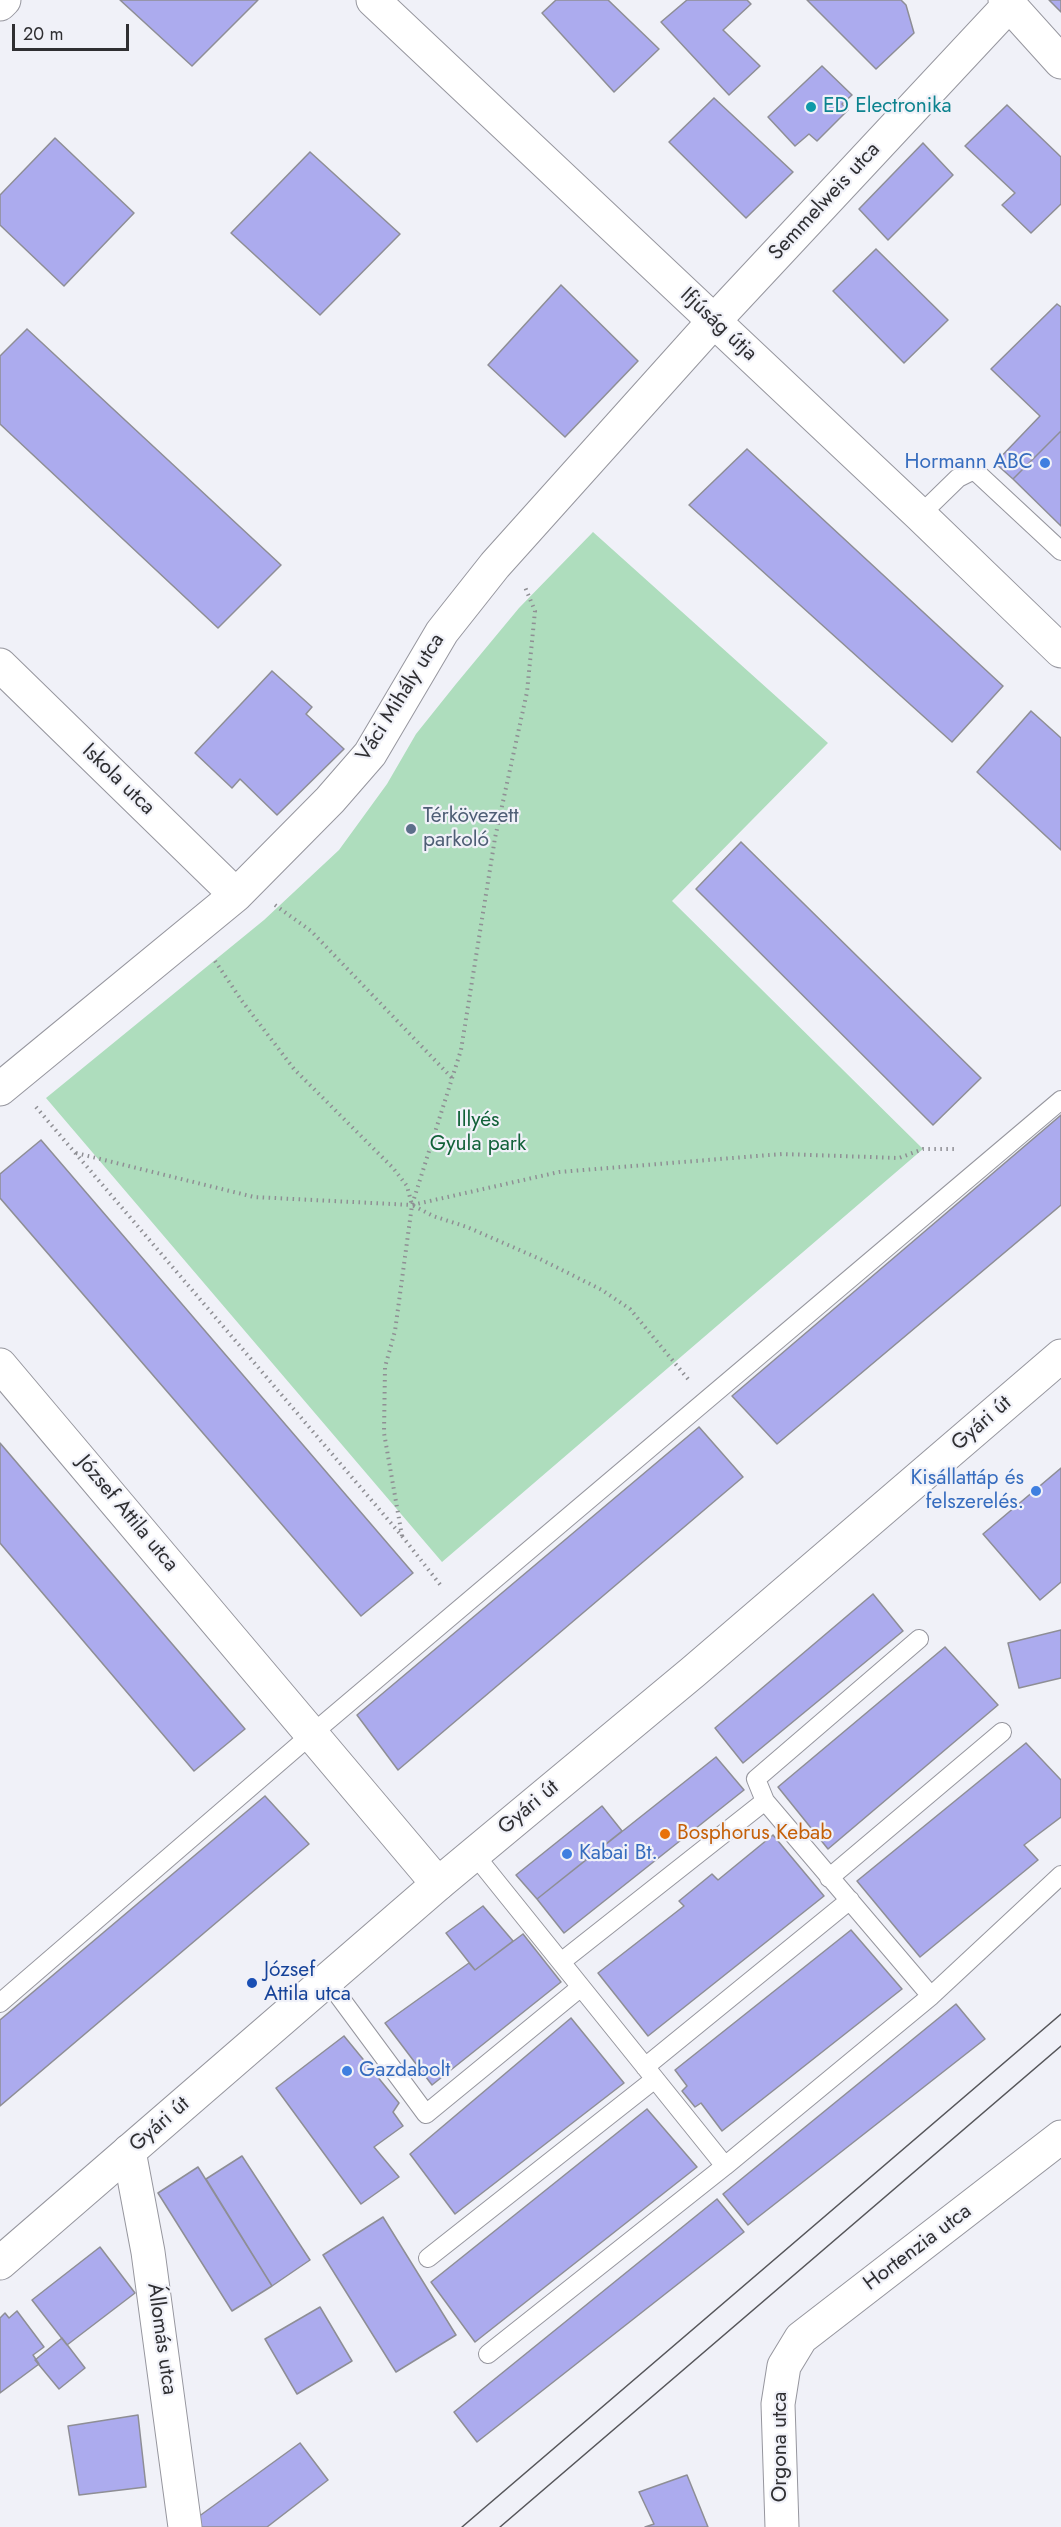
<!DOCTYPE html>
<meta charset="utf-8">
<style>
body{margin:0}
#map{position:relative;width:1061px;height:2527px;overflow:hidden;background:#f0f1f8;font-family:Jost,sans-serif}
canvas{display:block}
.scale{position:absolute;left:12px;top:24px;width:117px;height:27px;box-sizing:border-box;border:3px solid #2f2f32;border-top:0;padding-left:8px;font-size:18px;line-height:21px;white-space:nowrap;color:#2f2f32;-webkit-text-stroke:4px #f0f1f8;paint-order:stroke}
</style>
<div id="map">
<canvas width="1061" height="2527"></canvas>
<div class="scale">20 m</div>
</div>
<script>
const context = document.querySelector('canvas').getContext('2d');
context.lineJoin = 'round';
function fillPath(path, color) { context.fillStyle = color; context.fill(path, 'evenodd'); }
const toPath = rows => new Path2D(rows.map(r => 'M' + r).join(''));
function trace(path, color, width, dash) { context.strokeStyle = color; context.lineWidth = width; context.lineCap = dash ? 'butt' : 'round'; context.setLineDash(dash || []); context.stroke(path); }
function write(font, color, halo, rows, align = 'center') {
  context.font = font + ' Jost,sans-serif'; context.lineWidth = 4.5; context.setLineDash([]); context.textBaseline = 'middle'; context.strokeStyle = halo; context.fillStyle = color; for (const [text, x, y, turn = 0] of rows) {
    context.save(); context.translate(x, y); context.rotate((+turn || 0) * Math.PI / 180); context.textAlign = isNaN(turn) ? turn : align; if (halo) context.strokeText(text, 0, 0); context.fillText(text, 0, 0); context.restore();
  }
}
const green = toPath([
 [593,532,828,743,672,901,923,1149,442,1562,46,1098,264,920,339,850,387,784,416,734,456,684,519,608]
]);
const building = toPath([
 [120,0,258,0,192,66,120,0],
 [556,0,608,0,659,49,614,92,542,13,556,0],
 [687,0,747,0,751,4,723,30,760,66,729,95,661,22,687,0],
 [807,0,901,0,906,5,914,33,876,69,807,0],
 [1049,0,1061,0,1061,12,1049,0],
 [822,66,852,95,842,104,848,110,817,141,809,134,795,146,768,117,822,66],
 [714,98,793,172,746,218,669,142,714,98],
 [1007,105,1061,157,1061,204,1031,233,1002,205,1015,193,965,146,1007,105],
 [55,138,134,213,64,286,0,225,0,195,55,138],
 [923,143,953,175,888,240,859,209,923,143],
 [310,152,400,234,320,315,231,233,310,152],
 [876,249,948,320,904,363,833,291,876,249],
 [561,285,638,361,565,437,488,365,561,285],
 [1057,304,1061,307,1061,431,1013,479,995,463,1040,416,991,369,1057,304],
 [27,329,281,565,218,628,0,424,0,356,27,329],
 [1061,431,1061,526,1013,479,1061,431],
 [747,449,1003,686,952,742,689,505,747,449],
 [272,671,312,707,306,714,344,749,277,815,240,779,232,788,195,753,272,671],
 [1031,711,1061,738,1061,850,977,772,1031,711],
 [741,842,981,1078,933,1125,696,889,741,842],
 [1061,1115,1061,1205,777,1444,732,1396,1061,1115],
 [41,1140,413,1573,361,1616,0,1198,0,1174,41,1140],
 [699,1427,743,1477,398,1770,357,1715,699,1427],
 [0,1443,245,1729,194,1771,0,1543,0,1443],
 [1061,1468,1061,1582,1040,1600,983,1534,1061,1468],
 [873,1594,903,1631,743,1763,715,1728,873,1594],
 [1061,1630,1061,1678,1019,1688,1008,1643,1061,1630],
 [945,1647,998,1705,828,1849,778,1787,945,1647],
 [1026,1743,1061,1780,1061,1817,1024,1845,1038,1860,920,1957,857,1881,1026,1743],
 [716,1757,744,1790,564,1933,537,1899,716,1757],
 [265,1796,309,1844,0,2106,0,2020,265,1796],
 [602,1806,622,1831,537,1899,516,1875,602,1806],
 [773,1835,824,1896,648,2036,598,1973,684,1906,679,1901,712,1874,718,1880,773,1835],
 [483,1906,513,1941,475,1970,446,1933,483,1906],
 [851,1930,902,1989,722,2131,701,2103,695,2107,682,2091,687,2086,675,2070,851,1930],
 [523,1934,561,1982,432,2085,385,2023,469,1963,475,1970,523,1934],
 [956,2004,985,2039,748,2225,723,2194,956,2004],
 [571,2018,624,2083,455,2214,410,2154,571,2018],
 [344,2036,399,2103,393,2112,403,2126,374,2147,399,2177,361,2204,276,2088,344,2036],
 [647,2109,697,2167,475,2342,431,2282,647,2109],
 [242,2156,310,2260,272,2286,206,2179,242,2156],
 [198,2167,272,2286,232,2311,158,2193,198,2167],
 [717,2199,744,2232,477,2442,454,2412,717,2199],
 [383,2217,456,2335,396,2372,323,2255,383,2217],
 [100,2247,135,2293,67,2345,32,2300,100,2247],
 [320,2307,352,2361,297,2394,265,2339,320,2307],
 [17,2311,44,2347,33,2355,39,2364,0,2393,0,2318,5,2313,9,2318,17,2311],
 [62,2338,85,2368,59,2389,35,2360,62,2338],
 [138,2415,146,2487,79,2495,68,2426,138,2415],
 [300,2443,328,2480,267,2527,200,2527,198,2517,300,2443],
 [687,2475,708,2527,645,2527,654,2524,639,2492,687,2475]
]);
const path = toPath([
 [275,905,311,931,452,1078],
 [215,961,242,1001,294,1069,393,1168,407,1186,412,1205,433,1216,467,1227,540,1259,602,1290,630,1309,688,1379],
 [36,1107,402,1536,442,1587],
 [76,1153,254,1197,412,1205,559,1172,782,1154,899,1158,923,1149,957,1149],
 [402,1536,384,1433,385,1367,395,1331,412,1205,461,1050,495,838,527,692,535,611,525,587]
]);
const lane = toPath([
 [920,515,958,478,974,470,1061,551],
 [765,1801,756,1779,919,1639],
 [474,1854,725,2166,488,2354],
 [829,1878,1002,1732],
 [561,1962,765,1801,931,1996],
 [327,1980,426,2114,581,1987],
 [0,2003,313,1733,1061,1100],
 [645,2067,850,1900],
 [725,2166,931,1996,1061,1875],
 [428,2258,655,2079]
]);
const street = toPath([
 [1005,0,1061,62],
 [0,4,4,0],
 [0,665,236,895],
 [0,1089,236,895,330,800,370,754,442,632,495,565,714,321,1010,4],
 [0,1365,438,1884],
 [129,2151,148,2252,185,2527],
 [782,2527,778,2404,784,2366,801,2338,1061,2137]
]);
const secondary = toPath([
 [373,0,920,515,1061,651],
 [0,2263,438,1884,693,1672,1061,1356]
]);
const tram = toPath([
 [462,2527,1061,2014],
 [500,2527,1061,2046]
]);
const markers = [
 [811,107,6,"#0f9aa8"],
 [1045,463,6,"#3f7fe0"],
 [411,829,6,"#5c6f8a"],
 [1036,1491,6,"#3f7fe0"],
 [665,1834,6,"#e8710a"],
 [567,1854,6,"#3f7fe0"],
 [252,1983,6,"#1a4fb4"],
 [347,2071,6,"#3f7fe0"]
];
const cultureNames = [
 ["ED Electronika",823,107]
];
const streetNames = [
 ["Semmelweis utca",825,202,-47],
 ["Ifjúság útja",718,325,43],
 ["Váci Mihály utca",401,698,-58],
 ["Iskola utca",118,780,44],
 ["Gyári út",982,1424,-41],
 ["József Attila utca",127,1514,50],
 ["Gyári út",529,1808,-40],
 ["Gyári út",160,2125,-41],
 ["Hortenzia utca",918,2248,-37],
 ["Állomás utca",161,2339,82],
 ["Orgona utca",781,2447,-90]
];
const shopNames = [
 ["Hormann ABC",1033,463],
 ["Kisállattáp és",1024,1479],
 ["felszerelés.",1024,1503],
 ["Kabai Bt.",579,1854,"left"],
 ["Gazdabolt",359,2071,"left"]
];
const serviceNames = [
 ["Térkövezett",423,817],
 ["parkoló",423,841]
];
const parkNames = [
 ["Illyés",478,1121],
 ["Gyula park",478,1145]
];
const foodNames = [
 ["Bosphorus Kebab",677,1834]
];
const transitNames = [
 ["József",264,1971],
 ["Attila utca",264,1995]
];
fillPath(green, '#aeddbd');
fillPath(building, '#acabee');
trace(building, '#8e8e95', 1.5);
trace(lane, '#96969e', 20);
trace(street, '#96969e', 35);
trace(secondary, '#96969e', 35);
trace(path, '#8f8f94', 4, [1.5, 4.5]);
trace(lane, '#fff', 18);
trace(street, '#fff', 33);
trace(secondary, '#fff', 33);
trace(tram, '#56565a', 1.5);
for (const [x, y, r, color] of markers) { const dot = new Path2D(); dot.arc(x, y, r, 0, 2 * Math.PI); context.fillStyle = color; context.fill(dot); trace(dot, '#f0f1f8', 2); }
write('21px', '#0d838f', '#f0f1f8', cultureNames, 'left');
write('21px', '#2f2f32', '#f0f1f8', streetNames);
write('21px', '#366cbe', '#f0f1f8', shopNames, 'right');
write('21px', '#4e5e75', '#f0f1f8', serviceNames, 'left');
write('21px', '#116138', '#f0f1f8', parkNames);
write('21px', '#c56008', '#f0f1f8', foodNames, 'left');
write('21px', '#164399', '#f0f1f8', transitNames, 'left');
</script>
